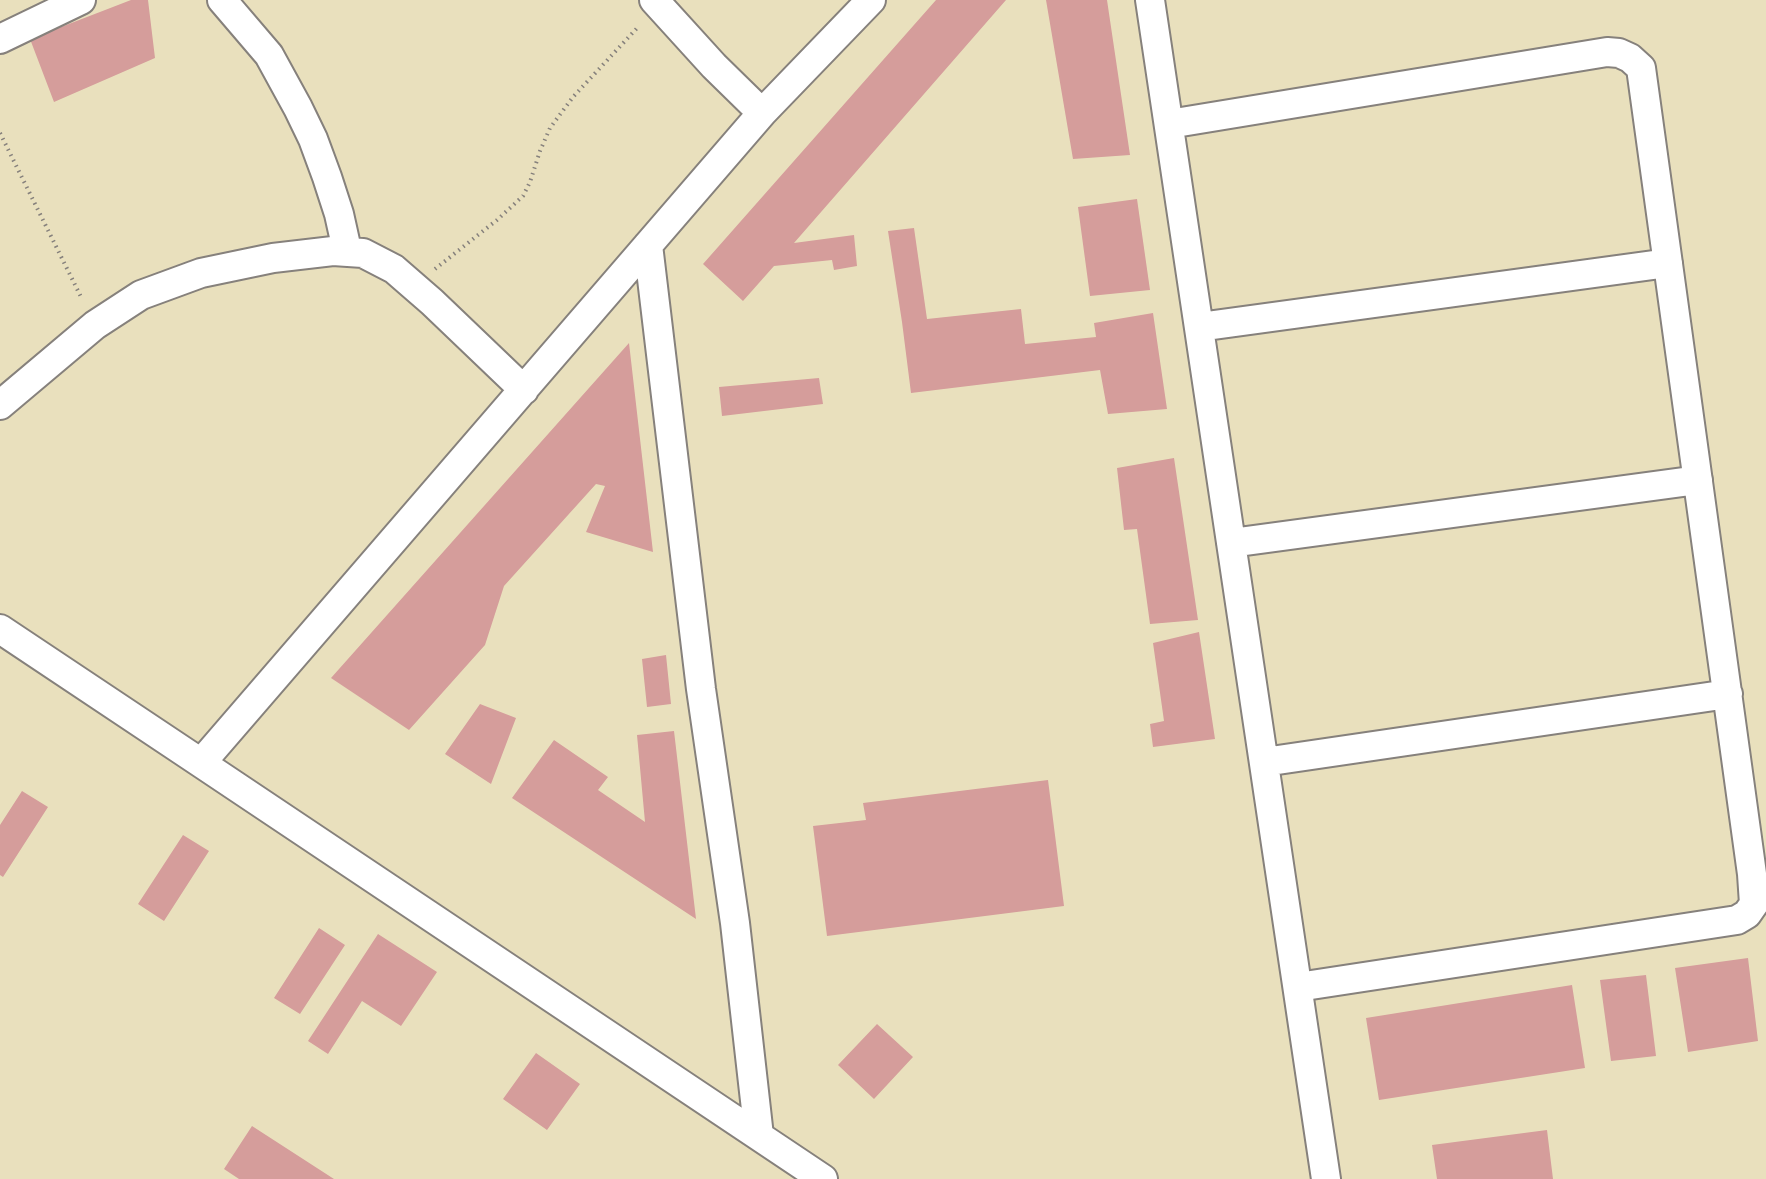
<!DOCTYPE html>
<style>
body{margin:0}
canvas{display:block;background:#e9e0bd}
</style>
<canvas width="1766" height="1179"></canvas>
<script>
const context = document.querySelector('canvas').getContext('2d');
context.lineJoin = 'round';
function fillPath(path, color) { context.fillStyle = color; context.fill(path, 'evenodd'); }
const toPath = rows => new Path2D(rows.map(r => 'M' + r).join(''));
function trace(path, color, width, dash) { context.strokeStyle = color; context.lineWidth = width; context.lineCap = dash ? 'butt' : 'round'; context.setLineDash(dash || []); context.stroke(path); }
const building = toPath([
 [131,0,148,0,155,58,54,102,30,39],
 [936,0,1006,0,794,243,854,235,857,266,834,270,832,260,774,266,743,301,703,264],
 [1046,0,1107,0,1130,155,1073,159],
 [1137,199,1150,290,1090,296,1078,207],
 [914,228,927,319,1021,309,1025,344,1096,337,1094,323,1153,313,1167,409,1108,414,1100,370,911,393,902,322,888,231],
 [629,343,653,552,586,532,605,486,596,484,504,586,485,645,409,730,331,678],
 [819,378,823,404,722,416,719,387],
 [1174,458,1198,620,1150,624,1137,529,1124,530,1117,468],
 [1199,632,1215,739,1153,747,1150,724,1164,721,1153,643],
 [666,655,671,704,647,707,642,659],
 [480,704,516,718,491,784,445,754],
 [674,731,696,919,512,798,554,740,608,777,598,790,645,822,637,735],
 [1048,780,1064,906,827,936,813,826,866,820,863,803],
 [22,791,48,807,3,877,0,875,0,825],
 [183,835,209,851,164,921,138,904],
 [319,928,345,945,300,1014,274,998],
 [378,934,437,972,401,1026,362,1001,328,1054,308,1041],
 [1748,958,1758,1041,1688,1052,1675,968],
 [1646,975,1656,1056,1611,1061,1600,980],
 [1572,985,1585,1068,1379,1100,1366,1018],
 [877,1024,913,1057,874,1099,838,1065],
 [536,1053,580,1084,547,1130,503,1099],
 [252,1126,334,1179,239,1179,224,1169],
 [1547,1130,1553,1179,1437,1179,1432,1145]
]);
const path = toPath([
 [0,133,82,299],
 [435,269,497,220,523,196,530,182,540,151,550,128,573,97,639,26]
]);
const minor = toPath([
 [222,0,269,55,298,108,313,139,327,177,339,214,347,250],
 [654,0,714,66,762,113],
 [1150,0,1326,1179],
 [0,39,81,0],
 [1169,124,1607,52,1619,53,1630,58,1641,68,1752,874,1754,904,1747,914,1737,920,1298,987],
 [648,245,701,689,735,923,759,1136],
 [1199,327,1668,263],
 [0,405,95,325,141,295,201,273,273,258,333,251,363,253,394,269,432,302,524,390],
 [1231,543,1698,480],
 [0,629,201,763,762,113,871,0],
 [1264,762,1728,694],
 [201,763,823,1179]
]);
fillPath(building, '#d59d9b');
trace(minor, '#86817c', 32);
trace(path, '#86817c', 4, [1.5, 4.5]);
trace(minor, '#fff', 28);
</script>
